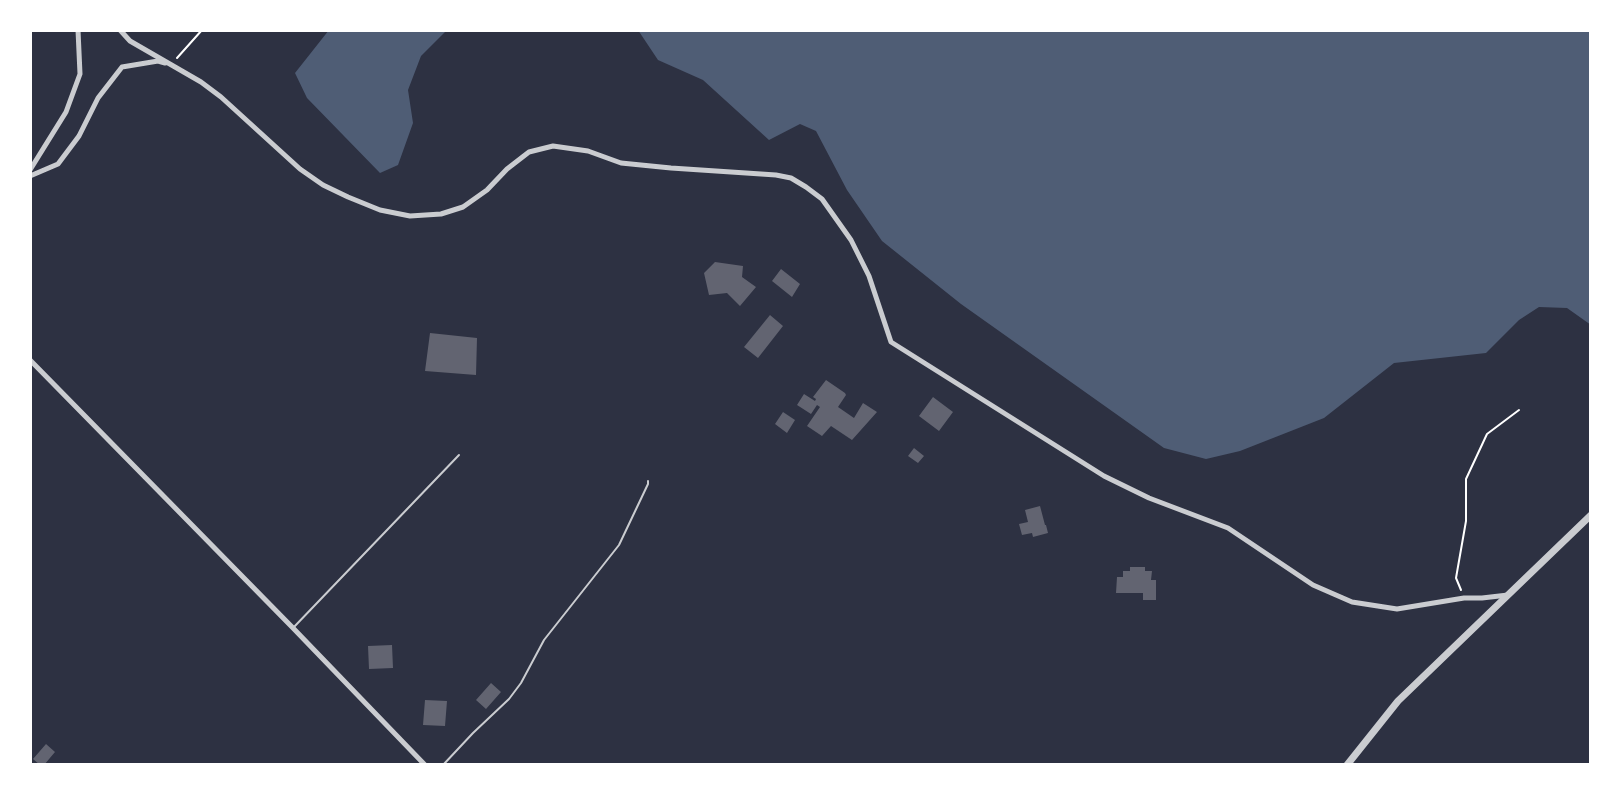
<!DOCTYPE html>
<style>
body{margin:0}
#map{position:relative;width:1621px;height:795px;overflow:hidden;background:#2d3142;font-family:Bitter,serif}
canvas{display:block}
.frame{position:absolute;inset:0;border:32px solid #fff;pointer-events:none}
</style>
<div id="map">
<canvas width="1621" height="795"></canvas>
<div class="frame"></div>
</div>
<script>
const context = document.querySelector('canvas').getContext('2d');
context.lineJoin = 'round';
function fillPath(path, color) { context.fillStyle = color; context.fill(path, 'evenodd'); }
const toPath = rows => new Path2D(rows.map(r => 'M' + r).join(''));
function trace(path, color, width, dash) { context.strokeStyle = color; context.lineWidth = width; context.lineCap = dash ? 'butt' : 'round'; context.setLineDash(dash || []); context.stroke(path); }
const water = toPath([
 [329,30,447,30,421,56,408,90,413,123,398,165,380,173,307,98,295,73],
 [638,30,1591,30,1591,325,1567,308,1539,307,1519,320,1486,353,1394,363,1324,418,1240,451,1206,459,1164,448,961,304,882,241,847,190,816,131,800,124,769,140,703,80,658,60]
]);
const building = toPath([
 [715,262,743,266,742,277,756,287,740,306,727,293,709,295,704,273],
 [781,269,800,284,792,297,772,281],
 [770,315,783,326,758,358,744,347],
 [430,333,477,338,476,375,425,371],
 [826,380,845,393,846,395,838,407,854,418,863,403,877,412,852,440,831,426,822,436,807,426,820,407,817,405,811,414,797,405,804,394,815,401,816,399,813,397],
 [933,397,953,412,939,431,919,416],
 [783,412,795,420,787,433,775,424],
 [914,448,924,456,918,463,908,456],
 [1040,506,1045,525,1046,525,1048,533,1033,537,1032,533,1022,535,1019,524,1028,522,1025,510],
 [1130,567,1145,567,1145,571,1152,571,1151,580,1156,580,1156,600,1143,600,1143,593,1116,593,1117,577,1123,577,1123,571,1130,571],
 [392,645,393,668,369,669,368,646],
 [491,683,501,692,486,709,476,700],
 [425,700,447,701,445,726,423,725],
 [46,744,55,752,44,765,40,765,33,759]
]);
const path = toPath([
 [177,58,202,30],
 [1461,590,1456,578,1466,521,1466,479,1487,434,1519,410]
]);
const service = toPath([
 [293,628,459,455],
 [443,765,473,733,509,699,521,683,544,640,619,545,648,484,648,481]
]);
const minor = toPath([
 [120,30,130,41,201,82,221,97,300,169,323,185,348,197,380,210,410,216,441,214,463,207,487,190,507,169,529,152,553,146,588,151,621,163,671,168,776,175,791,178,806,187,822,199,851,240,869,276,891,342,1104,476,1149,498,1228,528,1313,585,1352,602,1397,609,1464,598,1482,598,1508,595],
 [30,170,66,112,80,74,78,30],
 [30,176,58,164,79,136,98,98,122,67,158,61,165,63],
 [30,360,293,628,425,765]
]);
const tertiary = toPath([
 [1347,765,1398,701,1591,515]
]);
fillPath(water, '#4f5d75');
fillPath(building, '#626471');
trace(path, '#fff', 2);
trace(service, '#caccd0', 2);
trace(minor, '#caccd0', 5);
trace(tertiary, '#caccd0', 7);
</script>
